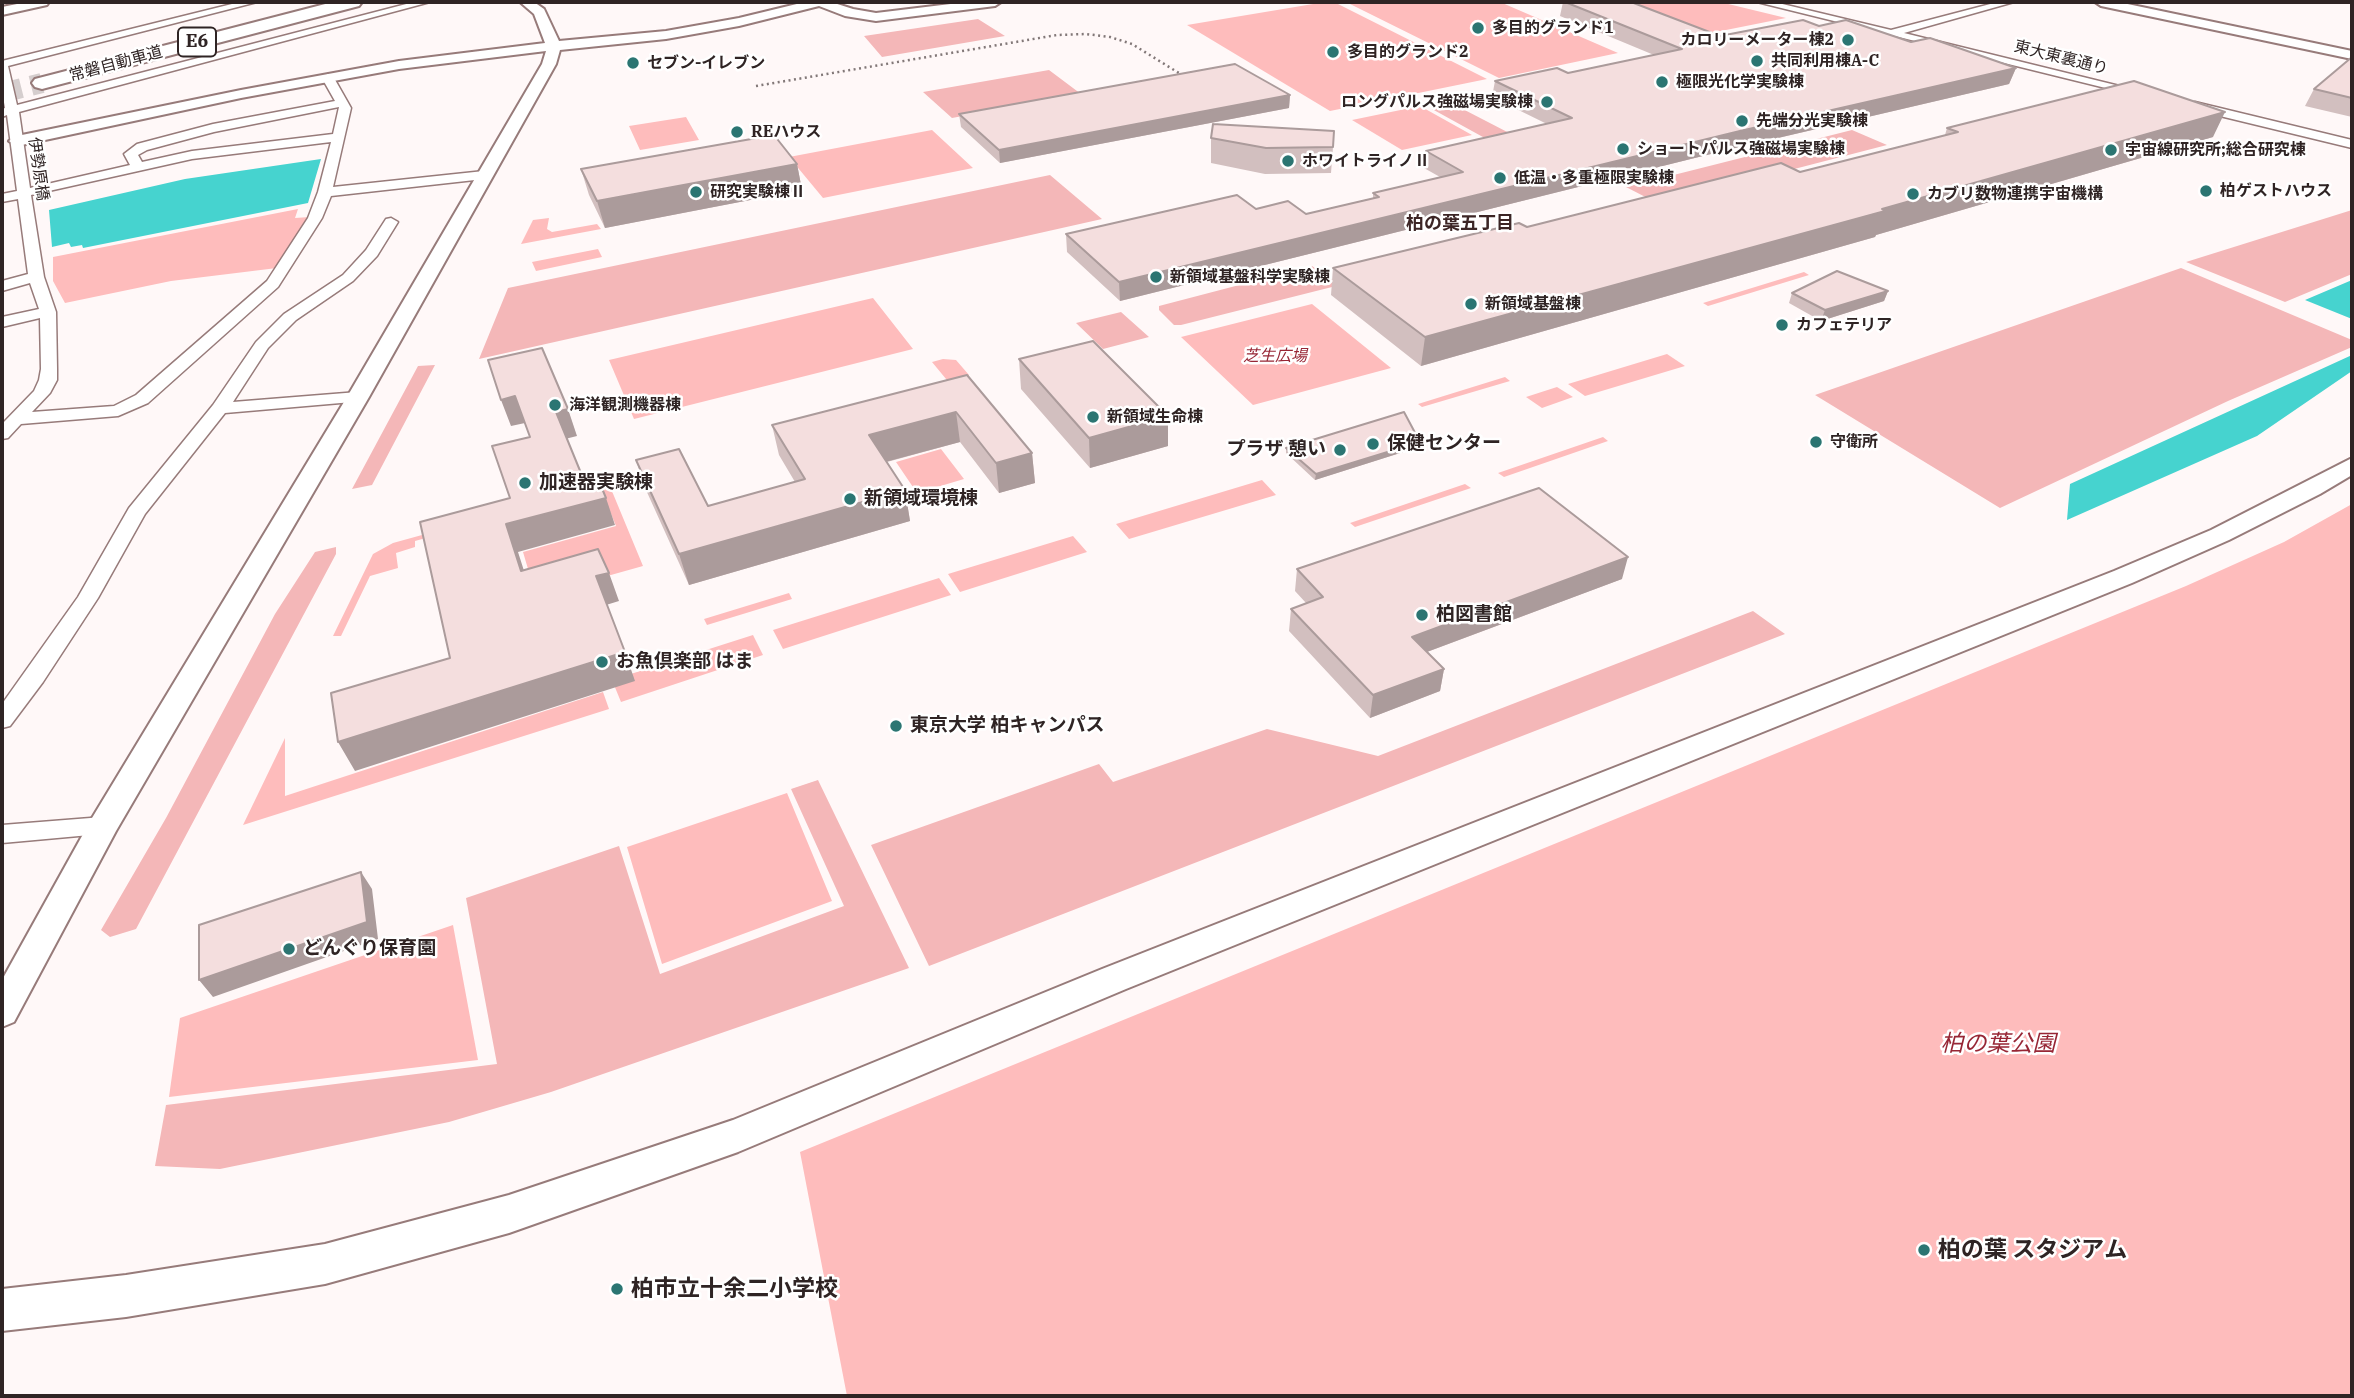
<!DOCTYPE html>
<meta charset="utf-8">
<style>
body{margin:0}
#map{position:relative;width:2354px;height:1398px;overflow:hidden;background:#fff8f8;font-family:"IBM Plex Serif",serif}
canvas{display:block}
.frame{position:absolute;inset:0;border:4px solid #2f2424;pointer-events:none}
</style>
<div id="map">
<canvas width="2354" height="1398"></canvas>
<div class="frame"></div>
</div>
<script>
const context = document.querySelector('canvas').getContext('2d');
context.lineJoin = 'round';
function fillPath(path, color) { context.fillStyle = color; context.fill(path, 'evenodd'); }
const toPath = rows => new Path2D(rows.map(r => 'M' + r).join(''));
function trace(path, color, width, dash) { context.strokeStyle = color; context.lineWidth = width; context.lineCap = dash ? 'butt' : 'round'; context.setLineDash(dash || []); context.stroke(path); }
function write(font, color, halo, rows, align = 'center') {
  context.font = font + ' "IBM Plex Serif","Noto Sans JP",serif'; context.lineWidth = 5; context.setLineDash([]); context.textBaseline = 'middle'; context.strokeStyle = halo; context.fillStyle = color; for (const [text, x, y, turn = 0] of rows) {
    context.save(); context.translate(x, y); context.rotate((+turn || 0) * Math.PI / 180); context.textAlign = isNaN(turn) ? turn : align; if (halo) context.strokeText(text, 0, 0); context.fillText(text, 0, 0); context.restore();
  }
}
const green = toPath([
 [1325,2,1334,2,1487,79,1330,111,1187,25],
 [1346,2,1500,2,1618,53,1499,78],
 [1626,2,1720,2,1786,18,1691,37],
 [1420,106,1472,135,1402,150,1352,120],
 [686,117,699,140,640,150,629,126],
 [932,130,973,168,823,198,789,157],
 [298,209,295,218,310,217,277,268,171,281,65,303,53,281,53,257],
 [549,218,547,229,552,232,597,224,601,229,521,244,533,220],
 [598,249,602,257,536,271,532,262],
 [1804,272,1809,275,1708,306,1703,303],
 [873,298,913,349,634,419,609,360],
 [1312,304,1391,368,1253,405,1181,337],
 [1667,354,1685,366,1585,396,1568,384],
 [943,359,956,360,969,375,966,381,951,385,932,362],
 [1505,377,1510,381,1422,407,1418,404],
 [1557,387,1573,397,1542,408,1526,397],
 [1603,437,1608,441,1504,477,1498,473],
 [941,449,964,479,917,493,896,462],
 [1262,480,1276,495,1129,539,1116,524],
 [609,484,643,566,536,596,523,552,616,526,604,497,554,499],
 [1465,484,1471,488,1355,527,1350,523],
 [2352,504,2352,1396,847,1396,800,1152,2186,586,2284,542],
 [469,522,469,526,415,541,415,547,396,553,398,568,370,576,341,636,333,636,373,554,393,543],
 [1073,536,1087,552,960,592,948,574],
 [939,578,951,595,783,649,773,630],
 [789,593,792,599,707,625,704,619],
 [753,635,763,655,621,702,612,680],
 [603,692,609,709,243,825,285,738,285,796],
 [787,793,832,901,662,964,627,847],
 [453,925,478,1060,169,1097,180,1018]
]);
const forest = toPath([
 [978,19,1005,36,882,57,864,36],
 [1049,70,1081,94,952,118,923,92],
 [1455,105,1515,136,1492,142,1432,109],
 [1852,130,1887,145,1659,204,1626,187],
 [1050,175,1102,219,479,359,508,288],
 [2352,210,2352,274,2285,302,2186,262],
 [1312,266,1336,282,1336,286,1181,325,1174,325,1159,310,1159,306],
 [2181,268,2352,340,2352,347,2228,401,2000,508,1815,395],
 [1121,312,1149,337,1103,349,1076,323],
 [435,365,372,485,352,489,418,366],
 [336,547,336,554,136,929,110,937,101,930,166,818,275,614,315,552],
 [1753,611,1785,634,929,966,871,845,1099,764,1113,782,1267,729,1378,756],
 [818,780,909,968,551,1092,449,1122,220,1169,155,1166,166,1105,497,1064,466,898,619,846,660,974,844,906,791,789]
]);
const water = toPath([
 [321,159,308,203,83,248,82,245,71,247,69,243,52,247,49,210,185,179],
 [2352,280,2352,319,2305,300],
 [2352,355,2352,371,2257,436,2067,520,2070,484]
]);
const motorwayTunnel = toPath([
 [2,93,42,83]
]);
const minor = toPath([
 [240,2,257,2,8,66,17,105,414,2,430,2,19,112,30,188,130,165,124,154,137,144,213,124,335,101,322,78,328,74,334,78,351,108,333,187,484,171,491,175,484,179,331,196,322,218,278,287,148,403,118,416,21,424,8,438,2,439,2,424,34,391,39,380,41,369,40,318,2,327,2,317,39,309,30,283,2,291,2,281,28,274,18,199,2,202,2,194,17,191,7,115,2,117,2,109,5,108,2,91,2,61,240,2],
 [339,107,333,134,192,151,142,162,138,155,147,150,214,132,339,107],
 [331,142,318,192,308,218,267,281,136,395,114,406,32,412,50,393,57,380,57,369,56,312,44,277,31,195,192,159,331,142],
 [1757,2,1774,2,1891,30,1998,2,2014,2,1904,33,2148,93,2142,97,1757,2],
 [2195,102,2352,140,2352,148,2191,109,2191,103,2195,102],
 [391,218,398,222,377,256,353,281,296,320,268,348,233,402,358,392,367,397,364,401,225,413,145,514,98,598,43,682,10,726,2,728,2,704,78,597,129,508,213,405,256,342,284,314,343,275,366,250,386,219,391,218],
 [103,817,112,819,116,826,112,833,2,843,2,825,103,817]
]);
const tertiary = toPath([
 [27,2,49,2,47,5,2,15,2,7,27,2],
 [520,2,534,2,544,9,559,41,666,31,739,18,805,2,831,2,853,9,876,13,967,2,1001,2,995,6,876,21,845,16,819,6,739,26,666,39,560,50,556,64,369,397,116,831,14,1022,2,1027,2,980,92,818,347,397,542,64,546,51,399,69,241,98,17,146,9,141,17,136,241,90,399,61,545,43,534,14,520,2],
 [2095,2,2118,2,2352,51,2352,59,2101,6,2095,2],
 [2352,458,2352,475,2320,494,2229,540,2132,583,1126,989,738,1152,509,1233,325,1284,126,1317,2,1331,2,1289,126,1275,325,1244,509,1195,733,1120,1102,969,2114,571,2211,530,2352,458]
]);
const motorway = toPath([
 [333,2,362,2,359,6,42,89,35,87,32,83,35,79,333,2]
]);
const rail = toPath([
 [756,86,1057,35,1086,34,1110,37,1132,44,1195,83]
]);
const wall = toPath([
 [1563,2,1631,2,1720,36,1819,26,1911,42,2016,68,2009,84,1735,148,1120,301,1067,252,1066,234,1256,209,1306,214,1373,198,1373,193,1440,177,1424,168,1426,151,1547,124,1492,97,1495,81,1568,73,1654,55,1560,16],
 [2352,57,2352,117,2305,106,2314,89],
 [1290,95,1289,108,1000,163,961,127,959,114],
 [1947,128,2213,137,1876,235,1875,237,1421,366,1331,295,1333,268,1800,172,1945,135],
 [1211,138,1333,147,1331,173,1265,174,1211,163],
 [797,164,802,190,605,228,589,195,581,169],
 [1888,291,1884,301,1821,321,1789,303,1792,293],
 [1019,359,1168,416,1168,446,1090,468,1021,389],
 [967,375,1032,453,1035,483,999,493,960,442,887,462,905,490,910,521,689,585,646,490,636,460,708,506,795,482,779,455,772,425],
 [1419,447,1315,480,1286,453,1286,448],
 [1297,569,1622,579,1427,652,1444,669,1440,691,1370,718,1289,631,1291,609,1306,603,1295,591]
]);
const shadedWall = toPath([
 [2016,68,2009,84,1735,148,1120,301,1119,282,1740,131],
 [1290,95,1289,108,1000,163,999,150],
 [2225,112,2213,137,1876,235,1875,237,1421,366,1425,337],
 [797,164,802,190,605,228,597,201],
 [1888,291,1884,301,1821,321,1825,310],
 [515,396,525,423,511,426,501,400],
 [568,409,577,436,565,439,556,412],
 [956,412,960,442,874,465,869,435],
 [1168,416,1168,446,1090,468,1089,438],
 [1420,442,1419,447,1315,480,1316,474],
 [1032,453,1035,483,999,493,996,463],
 [905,490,910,521,689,585,679,554],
 [606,498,615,525,518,552,533,599,521,571,506,524],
 [1628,557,1622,579,1408,659,1412,637],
 [609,573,619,601,606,605,596,576],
 [625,652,635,681,355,771,338,742],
 [1444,669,1440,691,1370,718,1373,695],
 [361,872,372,889,378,939,213,997,199,980]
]);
const building = toPath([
 [1565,2,1631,2,1720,36,1803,20,1819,26,1846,20,1911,42,1930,38,2016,68,1740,131,1119,282,1066,234,1237,195,1256,209,1288,201,1306,214,1379,197,1373,193,1463,172,1426,151,1572,118,1495,81,1557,68,1568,73,1682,49,1565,2],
 [2352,57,2352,98,2314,89,2352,57],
 [1235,64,1290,95,999,150,959,114,1235,64],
 [2134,81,2225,112,1882,209,1885,211,1425,337,1333,268,1519,223,1527,227,1781,163,1800,172,1958,132,1947,128,2134,81],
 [1213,124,1334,131,1333,147,1266,148,1211,138,1213,124],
 [774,135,797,164,597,201,581,169,774,135],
 [1837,271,1888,291,1825,310,1792,293,1837,271],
 [1093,341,1168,416,1089,438,1019,359,1093,341],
 [542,348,568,409,556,412,583,478,596,474,606,498,506,524,521,571,598,549,609,573,596,576,625,652,338,742,331,693,450,658,420,522,510,498,492,446,530,437,515,396,501,400,488,360,542,348],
 [967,375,1032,453,996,463,956,412,869,435,905,490,679,554,636,460,679,449,708,506,805,479,772,425,967,375],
 [1404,412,1420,442,1316,474,1286,448,1404,412],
 [1539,488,1628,557,1412,637,1444,669,1373,695,1291,609,1323,597,1297,569,1539,488],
 [361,872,367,922,199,980,199,925,361,872]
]);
const markers = [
 [1478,28,7,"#2b7572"],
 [1848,40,7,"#2b7572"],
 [1333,52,7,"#2b7572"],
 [1757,61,7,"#2b7572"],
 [633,63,7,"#2b7572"],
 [1662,82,7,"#2b7572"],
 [1547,102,7,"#2b7572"],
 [1742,121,7,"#2b7572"],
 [737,132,7,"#2b7572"],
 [1623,149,7,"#2b7572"],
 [2111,150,7,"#2b7572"],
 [1288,161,7,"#2b7572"],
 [1500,178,7,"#2b7572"],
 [2206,191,7,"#2b7572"],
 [696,192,7,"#2b7572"],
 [1913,194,7,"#2b7572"],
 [1156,277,7,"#2b7572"],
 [1471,304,7,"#2b7572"],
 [1782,325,7,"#2b7572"],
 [555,405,7,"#2b7572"],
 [1093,417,7,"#2b7572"],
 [1816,442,7,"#2b7572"],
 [1373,444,7,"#2b7572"],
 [1340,450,7,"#2b7572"],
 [525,483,7,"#2b7572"],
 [850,499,7,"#2b7572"],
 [1422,615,7,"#2b7572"],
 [602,662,7,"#2b7572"],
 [896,726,7,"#2b7572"],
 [289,949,7,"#2b7572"],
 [1924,1250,7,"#2b7572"],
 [617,1289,7,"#2b7572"]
];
const farPoinames = [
 ["多目的グランド1",1492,28],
 ["カロリーメーター棟2",1834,40,"right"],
 ["多目的グランド2",1347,52],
 ["共同利用棟A-C",1771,61],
 ["セブン-イレブン",647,63],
 ["極限光化学実験棟",1676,82],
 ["ロングパルス強磁場実験棟",1533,102,"right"],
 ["先端分光実験棟",1756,121],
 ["REハウス",751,132],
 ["ショートパルス強磁場実験棟",1637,149],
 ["宇宙線研究所;総合研究棟",2125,150],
 ["ホワイトライノⅡ",1302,161],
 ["低温・多重極限実験棟",1514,178],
 ["柏ゲストハウス",2220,191],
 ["研究実験棟Ⅱ",710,192],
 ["カブリ数物連携宇宙機構",1927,194],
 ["新領域基盤科学実験棟",1170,277],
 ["新領域基盤棟",1485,304],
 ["カフェテリア",1796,325],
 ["海洋観測機器棟",569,405],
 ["新領域生命棟",1107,417],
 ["守衛所",1830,442]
];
const farStreetnames = [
 ["東大東裏通り",2061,58,14],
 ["常磐自動車道",116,64,-15],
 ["伊勢原橋",38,169,82]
];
const farParknames = [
 ["芝生広場",1275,356]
];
const shields = [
 [197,42,38]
];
const shieldNames = [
 ["E6",197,42]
];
const farNeighbourhoodnames = [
 ["柏の葉五丁目",1460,224]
];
const poiNames = [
 ["保健センター",1387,444],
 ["プラザ 憩い",1326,450,"right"],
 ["加速器実験棟",539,483],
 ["新領域環境棟",864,499],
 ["柏図書館",1436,615],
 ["お魚倶楽部 はま",616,662],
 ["東京大学 柏キャンパス",910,726],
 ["どんぐり保育園",303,949]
];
const nearParknames = [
 ["柏の葉公園",1998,1044]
];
const nearPoinames = [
 ["柏の葉 スタジアム",1938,1250],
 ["柏市立十余二小学校",631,1289]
];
fillPath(green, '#febcbc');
fillPath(forest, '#f4b7b8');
fillPath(water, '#46d3cf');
trace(motorwayTunnel, '#d5cece', 20, [20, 10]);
trace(minor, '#977b7a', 3);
trace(tertiary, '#977b7a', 4);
trace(motorway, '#977b7a', 4);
fillPath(minor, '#fff');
fillPath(tertiary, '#fff');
fillPath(motorway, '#fff');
trace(rail, '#827878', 2.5, [2, 3.5]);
fillPath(wall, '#d2bfbf');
fillPath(shadedWall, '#ab9b9b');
fillPath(building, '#f4dede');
trace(building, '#ab9b9b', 2);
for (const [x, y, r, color] of markers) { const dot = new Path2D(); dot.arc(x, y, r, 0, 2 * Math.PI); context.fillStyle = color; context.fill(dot); trace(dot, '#fff', 2.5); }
write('bold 16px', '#2f2424', '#fff', farPoinames, 'left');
write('16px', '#2f2424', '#fff', farStreetnames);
write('italic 16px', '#972635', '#fff', farParknames);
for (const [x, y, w] of shields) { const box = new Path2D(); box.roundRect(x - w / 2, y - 14.5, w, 29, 5); context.fillStyle = '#fff'; context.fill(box); trace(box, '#2f2424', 2); }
write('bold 18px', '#2f2424', null, shieldNames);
write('bold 18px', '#3c2525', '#fff', farNeighbourhoodnames);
write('bold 19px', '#2f2424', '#fff', poiNames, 'left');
write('italic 23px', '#972635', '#fff', nearParknames);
write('bold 23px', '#2f2424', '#fff', nearPoinames, 'left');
</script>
